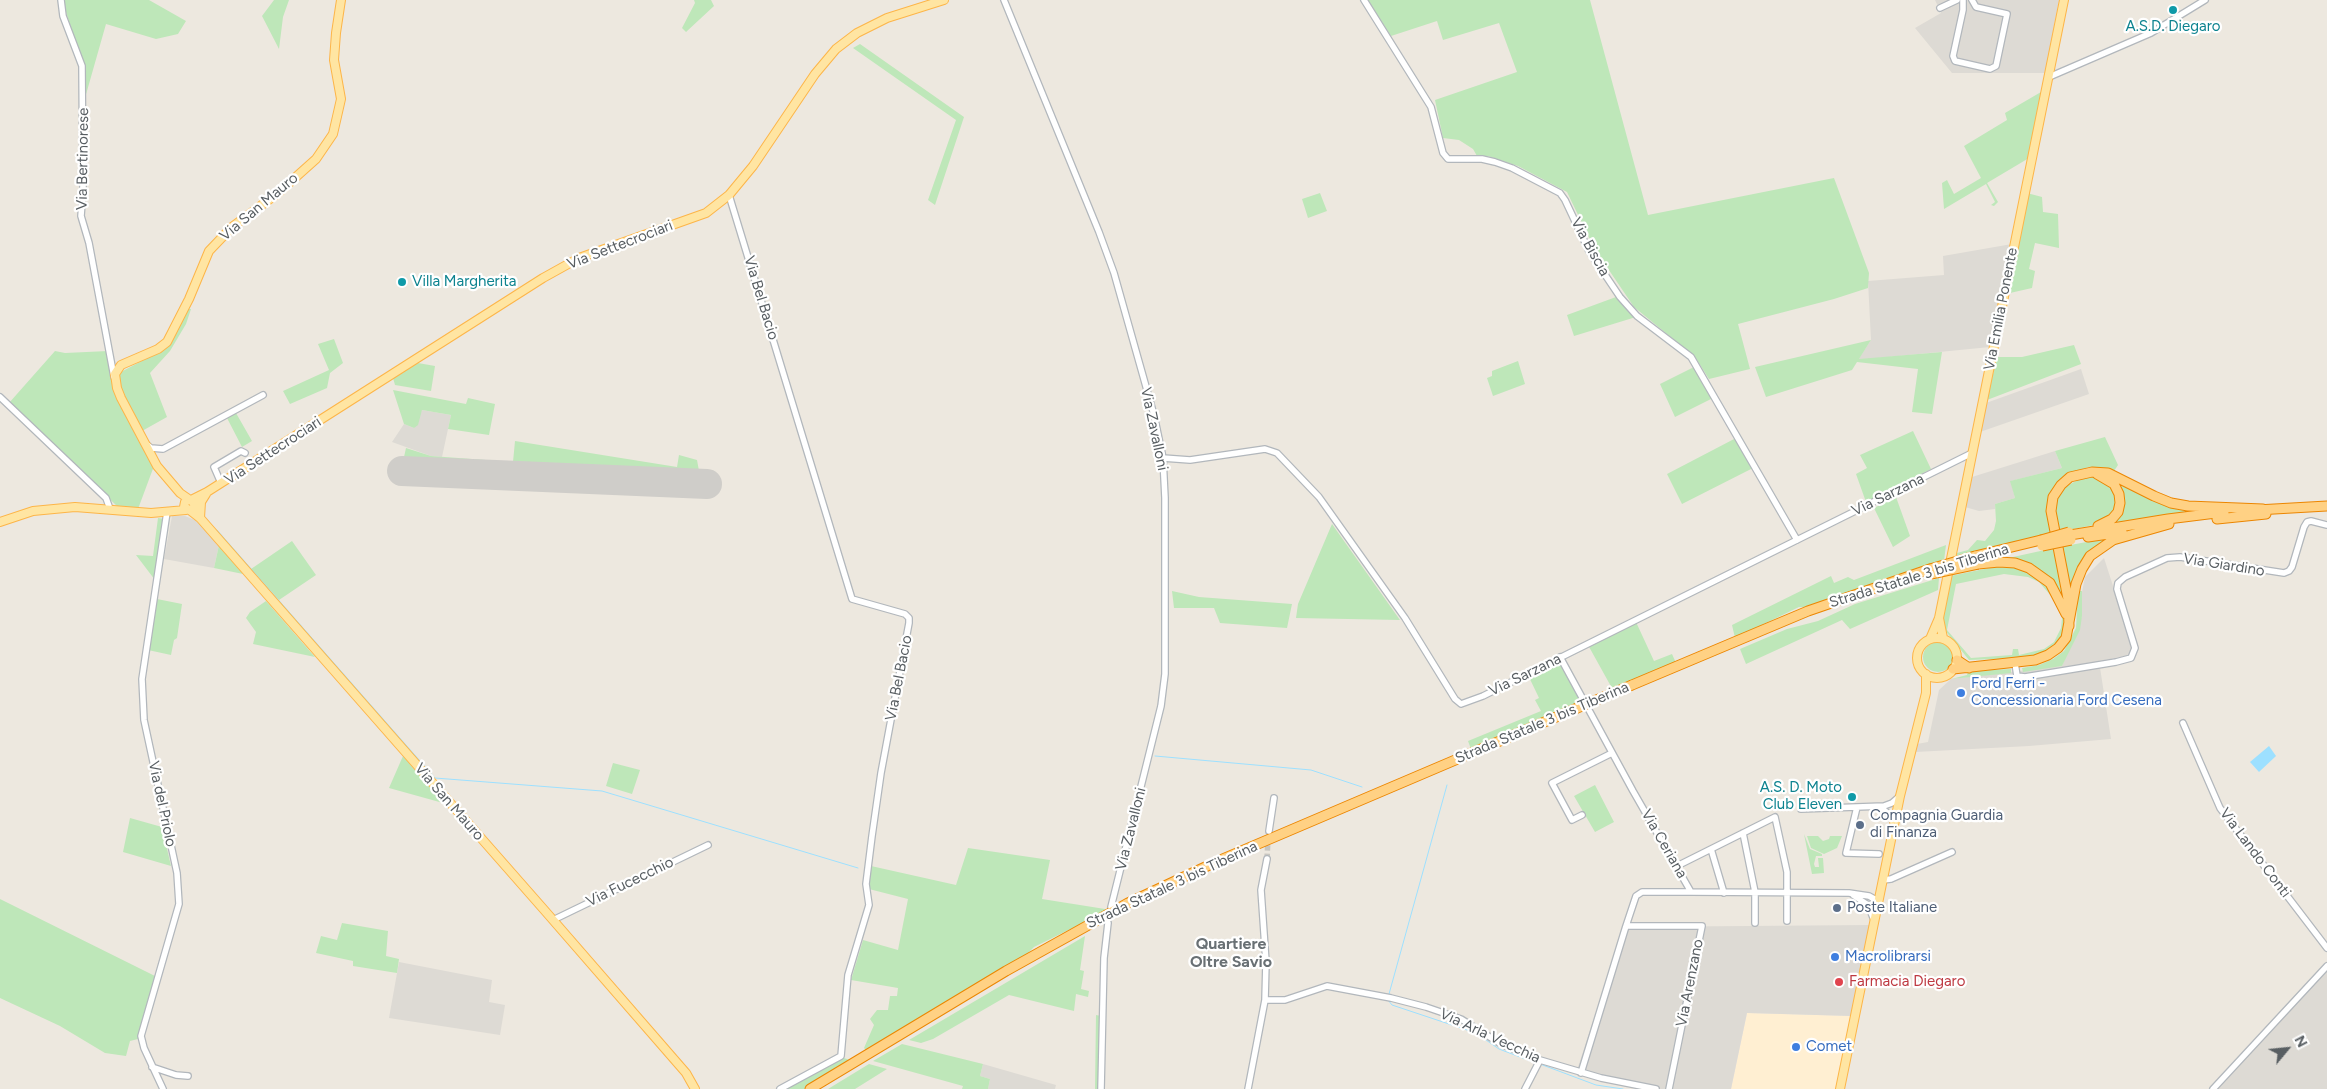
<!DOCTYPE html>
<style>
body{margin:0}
#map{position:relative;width:2327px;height:1089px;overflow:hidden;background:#ede8df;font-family:Figtree,sans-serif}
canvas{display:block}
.north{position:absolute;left:2262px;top:1024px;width:50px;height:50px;-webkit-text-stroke:4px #fff;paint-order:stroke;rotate:62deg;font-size:14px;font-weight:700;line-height:20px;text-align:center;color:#585e62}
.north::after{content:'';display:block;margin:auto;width:18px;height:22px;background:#585e62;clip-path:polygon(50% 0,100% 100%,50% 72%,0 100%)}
</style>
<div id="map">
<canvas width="2327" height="1089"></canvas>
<div class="north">N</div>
</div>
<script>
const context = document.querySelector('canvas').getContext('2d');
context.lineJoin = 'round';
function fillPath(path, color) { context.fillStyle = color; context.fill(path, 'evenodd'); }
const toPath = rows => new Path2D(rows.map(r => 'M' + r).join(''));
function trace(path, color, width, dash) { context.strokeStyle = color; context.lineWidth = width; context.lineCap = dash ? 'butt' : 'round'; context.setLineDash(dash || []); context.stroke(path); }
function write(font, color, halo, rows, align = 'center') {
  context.font = font + ' Figtree,sans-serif'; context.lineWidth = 4.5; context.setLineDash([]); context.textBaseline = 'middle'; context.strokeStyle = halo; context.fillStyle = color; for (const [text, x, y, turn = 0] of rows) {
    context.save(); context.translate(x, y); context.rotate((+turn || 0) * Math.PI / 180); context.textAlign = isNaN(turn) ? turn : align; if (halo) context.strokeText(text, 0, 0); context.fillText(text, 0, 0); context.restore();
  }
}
const commercial = toPath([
 [1747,1013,1851,1016,1838,1089,1731,1089]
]);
const industrial = toPath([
 [1935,0,2059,0,2045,73,1952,73,1915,28,1941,13],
 [2012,244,1990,347,1858,360,1871,340,1868,281,1944,275,1943,256],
 [2081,369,2089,394,1980,432,1986,403],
 [422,410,451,415,442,457,431,456,392,442,404,424,414,428],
 [2055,451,2062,468,2011,481,2015,498,1995,504,1995,509,1979,511,1965,507,1972,477],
 [172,516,185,516,195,520,219,545,214,568,164,559],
 [2104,558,2133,648,2127,656,2099,661,2111,739,2029,746,1915,752,1917,744,1928,742,1939,690,1951,679,2062,666,2082,616,2081,597,2085,577],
 [1870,925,1851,1016,1747,1013,1731,1089,1661,1089,1606,1082,1576,1073,1624,927],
 [399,962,492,980,489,1002,505,1005,500,1035,389,1018],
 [2327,968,2327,1089,2217,1089],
 [983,1064,1056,1085,1055,1089,988,1089,990,1079,980,1076]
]);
const green = toPath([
 [62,0,149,0,186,21,178,34,156,39,106,24,85,98,83,64],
 [274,0,289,0,283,17,279,49,262,16],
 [694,0,711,0,714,6,686,32,682,28,695,3],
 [1368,0,1590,0,1648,215,1834,178,1869,273,1868,288,1834,299,1738,324,1750,369,1709,379,1695,357,1634,307,1594,248,1567,192,1518,166,1488,156,1477,156,1473,149,1459,140,1443,138,1435,100,1517,72,1499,23,1443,40,1437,21,1391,36],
 [860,44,964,117,935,205,928,200,956,120,853,48],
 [2041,92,2029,158,1987,183,1998,202,1994,206,1991,205,1995,202,1986,184,1944,209,1942,183,1947,180,1954,194,1981,178,1964,146,2007,120,2005,113],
 [1320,193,1327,211,1308,218,1302,199],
 [2027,193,2042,197,2043,212,2058,214,2059,248,2035,243,2029,269,2035,271,2032,288,2010,293,2021,220],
 [1616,297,1636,317,1574,336,1567,315],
 [188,309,191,309,186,324,170,351,150,373,167,417,142,431,120,389,117,380,121,372,166,348,178,331],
 [334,339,343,363,330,373,327,388,290,404,283,391,329,370,318,344],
 [1871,340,1859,359,1942,352,1932,414,1912,412,1918,369,1857,362,1852,370,1766,397,1755,367],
 [2074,345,2081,364,1987,400,1997,357,2022,357],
 [55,351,65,353,108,351,113,383,154,466,138,509,118,507,9,403],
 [1518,361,1525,384,1493,396,1487,378,1492,376,1492,371],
 [418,363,435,366,431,391,395,385,393,378],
 [1694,367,1713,398,1675,417,1660,384],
 [393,390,466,404,468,398,495,404,489,435,448,429,451,415,422,410,418,425,414,428,404,424],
 [236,413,252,441,242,447,227,418],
 [1913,431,1931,469,1866,502,1856,474,1867,468,1860,455],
 [2105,437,2118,465,2114,471,2089,467,2074,472,2049,509,2050,534,1956,559,1957,553,1968,550,1977,540,1985,541,1994,530,1996,521,1995,504,2015,498,2010,481,2062,468,2055,451],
 [1736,438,1753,468,1682,504,1667,474],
 [515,441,677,467,679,455,697,460,699,471,705,473,707,480,634,475,402,466,406,448,431,456,513,462],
 [2094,476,2112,487,2117,502,2115,511,2109,518,2099,524,2058,532,2054,512,2058,498,2065,487,2083,477],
 [2109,477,2135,489,2204,510,2108,526,2121,514],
 [1896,497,1910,536,1893,547,1874,508],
 [158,518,165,519,155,580,136,555,153,556],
 [1332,524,1400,620,1296,618,1298,604],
 [2118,536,2095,550,2072,602,2060,547],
 [292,541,316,575,279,600,251,569],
 [219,545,225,551,243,574,214,568],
 [1946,545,1944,561,1810,607,1799,607,1735,638,1732,625,1831,576,1834,583,1848,577,1854,580],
 [2054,548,2067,609,2061,593,2048,576,2029,564,2004,559],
 [2004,565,2027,569,2038,575,2049,584,2061,605,2065,618,2065,627,2059,640,2043,653,2018,658,1969,660,1944,629,1942,618,1950,576],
 [2004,574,2028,577,2039,582,2058,604,2062,618,2061,628,2054,642,2044,649,2019,655,2018,649,2013,649,2012,655,1971,658,1947,630,1956,584],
 [1939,578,1938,590,1850,629,1842,620,1746,664,1740,649,1787,629,1818,621,1855,604],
 [1172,591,1199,597,1292,604,1287,628,1220,623,1214,608,1174,608],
 [2078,591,2082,591,2082,616,2080,630,2062,666,2023,672,2022,668,2039,665,2053,659,2064,651,2076,628],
 [157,599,182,604,177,638,174,640,171,655,148,650],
 [266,601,315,657,253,644,256,632,246,618,250,612],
 [1636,622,1654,661,1672,654,1676,663,1613,690,1588,645],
 '1923 657a15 15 0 1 1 30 0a15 15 0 1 1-30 0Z',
 [1559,660,1582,702,1471,749,1468,741,1541,711,1535,700,1539,698,1528,675],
 [2011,669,2011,673,1951,679,1967,675,1968,671],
 [403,756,443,803,389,788],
 [613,763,640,770,632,794,606,786],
 [1595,785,1614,822,1595,832,1574,796],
 [130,818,162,827,171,866,123,852],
 [1804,834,1810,849,1822,854,1822,856,1816,856,1814,864,1815,867,1819,867,1818,858,1823,858,1824,873,1812,874],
 [1807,836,1818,836,1823,841,1829,839,1830,836,1842,836,1837,848,1824,854,1811,848],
 [968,848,1050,860,1042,899,1105,909,1107,911,1034,947,1023,958,867,1051,864,1048,874,1025,870,1019,877,1010,888,1010,890,996,897,996,898,988,851,980,863,940,898,950,908,899,869,889,871,866,956,885],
 [0,899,155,976,138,1039,130,1041,126,1056,105,1053,60,1026,0,998],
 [342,923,388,931,386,956,399,959,397,973,353,966,353,961,316,953,321,936,337,940],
 [1085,936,1080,970,1084,971,1081,989,1089,991,1088,997,1076,994,1074,1011,1009,995,933,1039,921,1043,909,1040],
 [1096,1015,1101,1016,1099,1089,1095,1089],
 [902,1044,983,1064,980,1076,990,1079,988,1089,962,1089,963,1086,873,1061],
 [841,1057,850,1060,804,1089,785,1089],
 [869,1064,887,1069,855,1089,828,1089]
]);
const water = toPath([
 [2269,746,2276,756,2259,772,2250,762]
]);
const stream = toPath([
 [217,530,435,778,602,791,858,868],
 [1155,756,1311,770,1362,787],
 [1389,994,1447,785],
 [1388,1000,1392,1005,1476,1033,1499,1049,1536,1063],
 [1540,1064,1596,1085,1623,1089]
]);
const runway = toPath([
 [402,471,707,484]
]);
const minorTunnel = toPath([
 [1267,859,1268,838]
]);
const minor = toPath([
 [61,0,63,16,82,66,83,190,81,216,89,243,114,377],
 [1004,0,1099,232,1114,273,1154,415,1163,458,1165,498,1165,674,1161,706,1111,907],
 [1364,0,1431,107,1443,153,1448,159,1482,159,1495,162,1512,168,1560,193,1565,200,1589,251,1620,297,1637,316,1691,357,1797,540],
 [1963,0,1963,10,1953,56,1955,61,1990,69,1996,66,2007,14,1976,7,1972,0],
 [1940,8,1957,0],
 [2049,77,2151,33,2205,0],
 [729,195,852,599,905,614,909,618,909,623,881,773,872,836,866,884,869,905,848,975,841,1056,780,1089],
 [0,397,106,498,110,509],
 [146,444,151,448,163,449,263,395],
 [1163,458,1190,460,1265,449,1277,453,1319,497,1405,618,1455,699,1461,704,1483,696,1972,453],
 [221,483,214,467,241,451,245,453],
 [1560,657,1633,791,1691,892,1849,893,1869,896,1878,901],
 [2015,663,2017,676,2025,677,2116,662,2131,658,2135,648,2117,589,2118,583,2125,577,2167,558,2180,557,2284,573,2289,571,2292,567,2304,527,2307,522,2311,521,2327,525],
 [2183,723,2220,808,2327,948],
 [1857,807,1846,853,1879,854],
 [1880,807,1890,815,1894,823],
 [1801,809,1884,806,1892,803,1900,796],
 [1582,815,1572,820,1552,783,1612,753],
 [1269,831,1274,798],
 [1743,833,1755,892,1755,923],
 [1711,849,1724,893],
 [1677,866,1775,817,1787,872,1787,921],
 [1883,880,1891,879,1952,852],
 [1853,895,1868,905,1874,920],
 [553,920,708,845],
 [1626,926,1636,896,1642,892,1691,892],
 [1265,1000,1285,1000,1327,986,1391,998,1426,1007,1461,1019,1501,1044,1540,1060,1601,1078,1656,1089],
 [152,1067,176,1075,188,1076],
 [1581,1073,1626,926,1702,926,1669,1089],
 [163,1089,144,1048,141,1036,179,904,177,873,144,720,142,679,167,512],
 [1101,1089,1104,958,1108,923],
 [1248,1089,1265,1000,1266,962,1261,890,1267,859],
 [1525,1089,1540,1060],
 [2213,1089,2327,966]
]);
const major = toPath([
 [188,500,185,502,184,507,191,511,195,507,193,502,180,493,157,466,121,398,117,388,115,374,121,365,158,349,167,342,189,299,209,251,232,227,278,193,316,159,333,134,341,99,334,60,336,33,341,0],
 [191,500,207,492,543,278,579,258,706,213,729,195,753,166,815,74,836,49,857,33,887,18,944,0],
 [191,511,200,518,546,912,686,1073,695,1089],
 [200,518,201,502,206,494],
 [0,522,33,511,75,507,151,513,186,510],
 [1939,618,1943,638],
 '1917 658a20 20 0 1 1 40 0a20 20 0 1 1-40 0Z',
 [1930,639,1939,618,2064,0],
 [1840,1089,1900,796,1926,693,1926,674]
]);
const highway = toPath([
 [2097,474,2114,484,2119,494,2120,503,2118,512,2112,519,2098,526],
 [2257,510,2327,506],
 [2217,519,2266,514],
 [2070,535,2168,519,2224,512],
 [2088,537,2122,532],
 [1975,556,2041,540],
 [1978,564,1999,562,2015,563,2029,568,2050,583,2066,614],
 [2069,626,2068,599,2051,511,2053,497,2061,485,2070,477,2092,472,2108,473,2154,496,2171,503,2188,506,2263,509],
 [1957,660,1969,668],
 [1953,669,2035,660,2048,655,2058,648,2066,638,2076,584,2082,569,2090,556,2113,540,2169,524],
 [1632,685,1808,611,1930,569],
 [810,1089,1006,971,1128,903,1218,861,1575,709]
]);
const highwayBridge = toPath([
 [2041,540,2069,532],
 [2042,546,2071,540],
 [1930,569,1975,556],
 [1931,574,1978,564],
 [1575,709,1632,685]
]);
const markers = [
 [2173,10,5,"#0f9aa8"],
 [402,282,5,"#0f9aa8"],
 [1961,693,5,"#3f7fe0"],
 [1852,797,5,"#0f9aa8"],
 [1860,825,5,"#5c6f8a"],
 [1837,908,5,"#5c6f8a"],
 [1835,957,5,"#3f7fe0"],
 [1839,982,5,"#e0444e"],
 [1796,1047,5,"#3f7fe0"]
];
const cultureNames = [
 ["A.S.D. Diegaro",2173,27],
 ["Villa Margherita",412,282,"left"],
 ["A.S. D. Moto",1842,788,"right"],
 ["Club Eleven",1842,805,"right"]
];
const streetNames = [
 ["Via Bertinorese",83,159,-89],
 ["Via San Mauro",259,207,-40],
 ["Via Settecrociari",620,245,-21],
 ["Via Biscia",1590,247,61],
 ["Via Bel Bacio",761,298,73],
 ["Via Emilia Ponente",2001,309,-79],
 ["Via Zavalloni",1154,429,78],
 ["Via Settecrociari",273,451,-33],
 ["Via Sarzana",1888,495,-26],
 ["Via Giardino",2224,565,9],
 ["Strada Statale 3 bis Tiberina",1919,576,-17],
 ["Via Sarzana",1525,675,-26],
 ["Via Bel Bacio",899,678,-79],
 ["Strada Statale 3 bis Tiberina",1542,723,-23],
 ["Via San Mauro",449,802,49],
 ["Via del Priolo",162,804,78],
 ["Via Zavalloni",1131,829,-76],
 ["Via Ceriana",1664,844,60],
 ["Via Lando Conti",2255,853,53],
 ["Via Fucecchio",630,882,-26],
 ["Strada Statale 3 bis Tiberina",1172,885,-25],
 ["Via Arenzano",1690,983,-79],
 ["Via Arla Vecchia",1490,1036,25]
];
const shopNames = [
 ["Ford Ferri -",1971,684],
 ["Concessionaria Ford Cesena",1971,701],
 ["Macrolibrarsi",1845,957],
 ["Comet",1806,1047]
];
const serviceNames = [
 ["Compagnia Guardia",1870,816],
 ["di Finanza",1870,833],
 ["Poste Italiane",1847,908]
];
const healthNames = [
 ["Farmacia Diegaro",1849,982]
];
const neighbourhoodNames = [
 ["Quartiere",1231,944],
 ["Oltre Savio",1231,962]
];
fillPath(commercial, '#ffefd2');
fillPath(industrial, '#dddad4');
fillPath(green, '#bee7b9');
fillPath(water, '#9de0ff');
trace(stream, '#9de0ff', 1);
trace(runway, '#cfcdc9', 30);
trace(minorTunnel, '#c8c6c0', 5.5, [5.5, 3]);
trace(minor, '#b2b7bc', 8);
trace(major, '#fdb548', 10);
trace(highway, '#ec8600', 11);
trace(minor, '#fff', 5.5);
trace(major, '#ffe5a2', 8);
trace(highway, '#ffd184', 9);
trace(highwayBridge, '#ec8600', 11, []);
trace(highwayBridge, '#ffd184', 9);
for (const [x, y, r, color] of markers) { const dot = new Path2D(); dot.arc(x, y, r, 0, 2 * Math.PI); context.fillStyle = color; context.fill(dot); trace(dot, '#fff', 2); }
write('15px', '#0d838f', '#fff', cultureNames);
write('15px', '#585e62', '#fff', streetNames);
write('15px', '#366cbe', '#fff', shopNames, 'left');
write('15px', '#4e5e75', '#fff', serviceNames, 'left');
write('15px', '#be3a42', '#fff', healthNames, 'left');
write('bold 16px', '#697074', '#fff', neighbourhoodNames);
</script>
